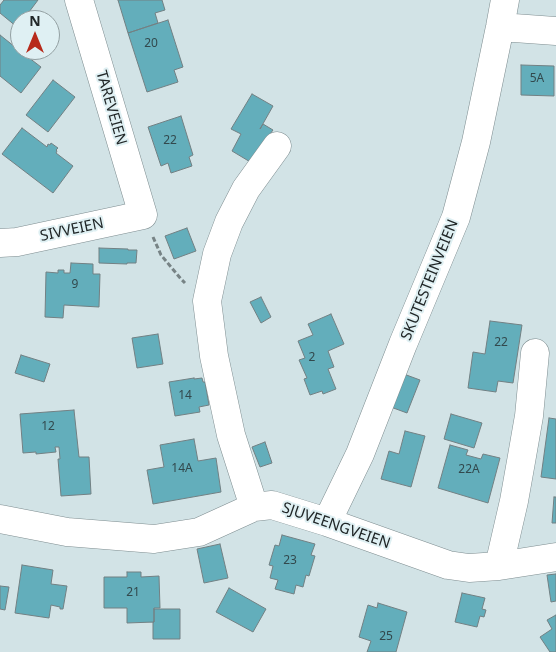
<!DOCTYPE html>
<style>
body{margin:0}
#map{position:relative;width:556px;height:652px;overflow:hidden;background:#d2e3e6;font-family:"Noto Sans",sans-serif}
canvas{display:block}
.north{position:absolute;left:10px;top:10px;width:50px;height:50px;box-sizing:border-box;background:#dff0f3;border:1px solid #93a0a2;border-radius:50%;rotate:0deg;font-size:14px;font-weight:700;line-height:20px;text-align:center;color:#212728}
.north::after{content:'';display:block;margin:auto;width:18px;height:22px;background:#b72a1b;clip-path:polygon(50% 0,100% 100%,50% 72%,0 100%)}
</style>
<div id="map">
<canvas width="556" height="652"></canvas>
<div class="north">N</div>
</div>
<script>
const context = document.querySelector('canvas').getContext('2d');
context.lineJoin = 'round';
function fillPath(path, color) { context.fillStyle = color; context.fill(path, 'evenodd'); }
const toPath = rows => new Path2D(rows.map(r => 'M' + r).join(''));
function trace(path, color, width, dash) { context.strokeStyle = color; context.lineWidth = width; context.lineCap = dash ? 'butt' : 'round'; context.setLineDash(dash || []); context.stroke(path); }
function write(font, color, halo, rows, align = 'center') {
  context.font = font + ' "Noto Sans",sans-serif'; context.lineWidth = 4; context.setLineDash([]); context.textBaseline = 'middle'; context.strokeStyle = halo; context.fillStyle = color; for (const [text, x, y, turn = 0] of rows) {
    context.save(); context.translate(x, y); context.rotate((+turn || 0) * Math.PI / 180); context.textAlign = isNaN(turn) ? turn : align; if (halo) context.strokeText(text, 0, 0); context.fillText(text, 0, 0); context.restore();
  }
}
const building = toPath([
 [4,0,38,0,23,20,20,20,20,24,17,27,0,13,0,5,4,0],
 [118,0,162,0,165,10,155,13,158,23,128,33,118,0],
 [168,20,183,67,174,70,178,82,147,92,128,33,168,20],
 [0,35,15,47,17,45,19,46,20,44,20,50,26,50,26,51,24,54,41,67,21,93,0,76,0,35],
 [521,65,554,66,554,96,521,95,521,65],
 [53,80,75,97,48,132,26,115,53,80],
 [252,94,273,106,260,129,263,124,273,130,270,134,274,137,257,166,232,151,241,134,231,129,252,94],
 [181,116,193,155,189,157,192,166,171,173,168,163,161,166,148,127,181,116],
 [22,128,47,147,48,144,50,145,51,143,58,148,56,150,57,151,56,153,73,166,53,193,2,154,22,128],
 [187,228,196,251,174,259,165,236,187,228],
 [99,248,128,249,128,250,137,250,136,263,127,263,127,264,99,263,99,248],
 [71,263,93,264,93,274,100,274,99,307,64,305,63,318,45,317,46,272,58,273,58,270,64,270,64,273,70,273,71,263],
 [261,297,271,317,261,323,250,302,261,297],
 [331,314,344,344,328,351,334,367,328,369,336,389,323,394,322,391,310,395,304,379,307,378,299,360,305,358,298,341,313,335,308,324,331,314],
 [490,321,522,325,513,383,498,381,496,392,468,388,473,352,485,354,490,321],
 [158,334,163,364,137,368,132,338,158,334],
 [21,355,50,364,44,382,15,373,21,355],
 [401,373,420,380,407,413,388,406,401,373],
 [194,378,194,379,202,378,203,382,205,382,209,405,199,407,200,412,175,416,169,382,194,378],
 [74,410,79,457,89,457,91,494,61,496,58,459,60,459,59,447,55,447,56,452,36,454,36,452,23,453,20,414,74,410],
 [451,414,482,423,474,448,444,439,451,414],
 [549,418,556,419,556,479,541,477,549,418],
 [405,431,425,436,411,487,381,479,389,451,399,454,405,431],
 [194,439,198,461,216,458,221,492,153,504,147,470,164,467,160,445,194,439],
 [265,442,272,463,260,467,252,447,265,442],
 [450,445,468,450,466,455,481,459,483,454,500,458,488,503,438,488,450,445],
 [554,497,556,497,556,523,552,523,554,497],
 [282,535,315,544,311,555,315,556,309,576,306,575,303,587,296,585,294,594,275,589,278,580,270,578,273,566,269,565,275,545,279,546,282,535],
 [220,544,228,578,204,583,197,549,220,544],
 [22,565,53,570,51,584,67,586,63,609,60,609,60,607,51,605,49,618,15,613,22,565],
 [127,572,141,572,141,577,159,576,160,608,154,608,154,622,127,623,127,608,104,608,104,577,127,577,127,572],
 [556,574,556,601,551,602,547,575,556,574],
 [0,586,9,587,5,610,0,609,0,586],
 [229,588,266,609,253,632,216,612,229,588],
 [462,593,485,598,482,609,486,610,484,617,480,616,477,627,455,622,462,593],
 [378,603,407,612,396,652,367,652,371,641,359,637,368,605,377,608,378,603],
 [154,609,180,609,180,639,153,639,153,622,154,622,154,609],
 [556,615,556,652,550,652,540,637,552,629,547,620,556,615]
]);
const path = toPath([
 [153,237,161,255,181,279,185,283]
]);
const minor = toPath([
 [500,27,556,31],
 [0,243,17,242,143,215,79,0],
 [254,507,231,435,214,356,207,301,217,254,229,222,246,189,277,146],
 [0,519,67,532,154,539,199,532,254,507,272,505,327,522,448,565,469,568,499,566,556,557],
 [327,522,360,454,403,344,456,217,476,142,500,27,505,0],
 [499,566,514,501,522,456,529,416,535,353]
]);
const numberNames = [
 ["20",151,44],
 ["5A",537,79],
 ["22",170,141],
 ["9",75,285],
 ["22",501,343],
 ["2",312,358],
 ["14",185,396],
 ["12",48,427],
 ["14A",182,469],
 ["22A",469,470],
 ["23",290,561],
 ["21",133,593],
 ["25",386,637]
];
const streetNames = [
 ["TAREVEIEN",111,108,74],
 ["SIVVEIEN",72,230,-12],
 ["SKUTESTEINVEIEN",430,280,-68],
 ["SJUVEENGVEIEN",336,526,19]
];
fillPath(building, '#63aebb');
trace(building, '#728083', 1);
trace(minor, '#7e8d90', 29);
trace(path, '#778385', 3, [5, 2.5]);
trace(minor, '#fff', 28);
write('12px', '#32494d', null, numberNames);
write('15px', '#212728', '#dff0f3', streetNames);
</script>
